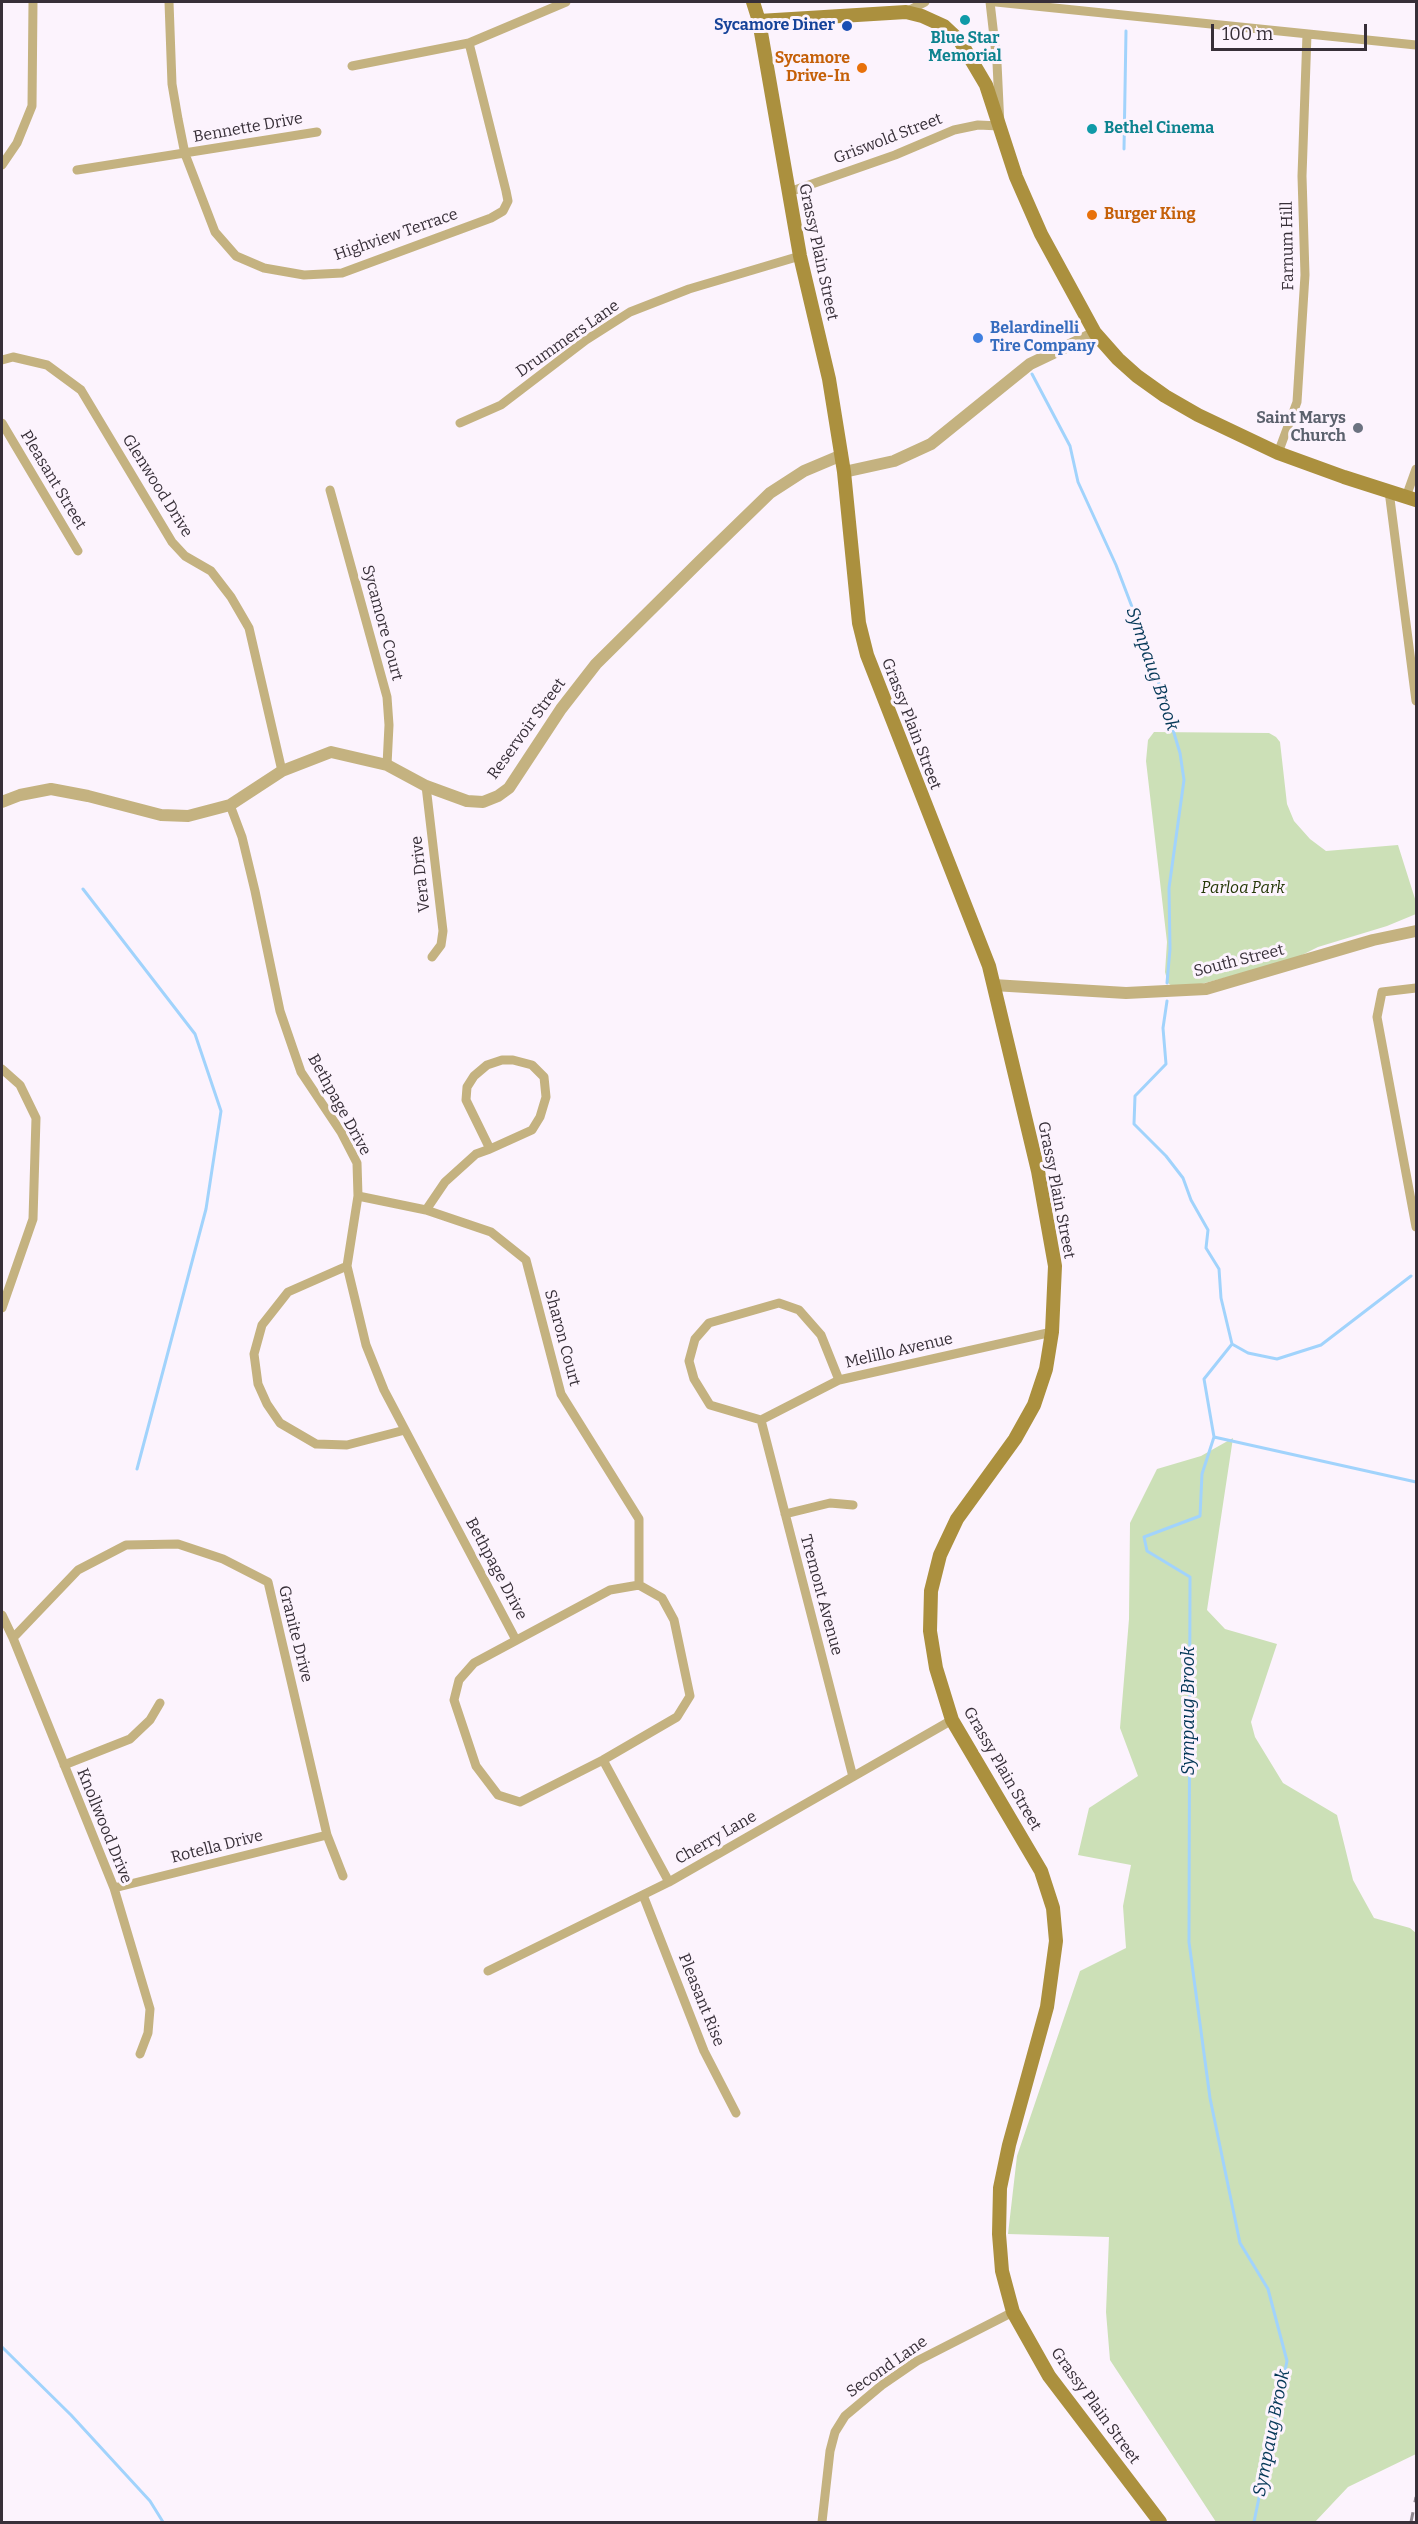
<!DOCTYPE html>
<style>
body{margin:0}
#map{position:relative;width:1418px;height:2524px;overflow:hidden;background:#fcf3fd;font-family:Bitter,serif}
canvas{display:block}
.frame{position:absolute;inset:0;border:3px solid #372f38;pointer-events:none}
.scale{position:absolute;left:1211px;top:24px;width:156px;height:27px;box-sizing:border-box;border:3px solid #372f38;border-top:0;padding-left:8px;font-size:18px;line-height:21px;white-space:nowrap;color:#372f38;-webkit-text-stroke:4px #fcf3fd;paint-order:stroke}
</style>
<div id="map">
<canvas width="1418" height="2524"></canvas>
<div class="frame"></div>
<div class="scale">100 m</div>
</div>
<script>
const context = document.querySelector('canvas').getContext('2d');
context.lineJoin = 'round';
function fillPath(path, color) { context.fillStyle = color; context.fill(path, 'evenodd'); }
const toPath = rows => new Path2D(rows.map(r => 'M' + r).join(''));
function trace(path, color, width, dash) { context.strokeStyle = color; context.lineWidth = width; context.lineCap = dash ? 'butt' : 'round'; context.setLineDash(dash || []); context.stroke(path); }
function write(font, color, halo, rows, align = 'center') {
  context.font = font + ' Bitter,serif'; context.lineWidth = 6; context.setLineDash([]); context.textBaseline = 'middle'; context.strokeStyle = halo; context.fillStyle = color; for (const [text, x, y, turn = 0] of rows) {
    context.save(); context.translate(x, y); context.rotate((+turn || 0) * Math.PI / 180); context.textAlign = isNaN(turn) ? turn : align; if (halo) context.strokeText(text, 0, 0); context.fillText(text, 0, 0); context.restore();
  }
}
const green = toPath([
 [1154,732,1269,733,1276,737,1280,742,1287,804,1294,821,1310,839,1326,851,1398,845,1416,902,1416,914,1387,926,1318,947,1292,960,1201,984,1173,987,1168,983,1165,972,1167,942,1146,761,1148,740],
 [1233,1438,1207,1610,1225,1629,1277,1644,1251,1722,1255,1737,1283,1783,1337,1815,1353,1880,1374,1918,1410,1928,1416,1933,1416,2454,1348,2487,1315,2522,1216,2522,1110,2360,1106,2312,1109,2237,1008,2234,1017,2156,1080,1971,1126,1948,1123,1906,1131,1865,1078,1855,1089,1808,1138,1776,1120,1728,1129,1619,1130,1523,1157,1469,1201,1456]
]);
const stream = toPath([
 [1124,149,1126,31],
 [1032,374,1070,446,1078,482,1116,565,1150,654,1180,753,1184,780,1169,888,1170,949,1167,983],
 [83,889,195,1034,221,1111,206,1209,137,1469],
 [1167,1001,1163,1028,1166,1064,1135,1096,1134,1124,1166,1156,1183,1178,1191,1200,1208,1230,1206,1248,1219,1269,1221,1298,1232,1344,1204,1379,1214,1437,1202,1474,1200,1516,1144,1537,1147,1551,1190,1577,1189,1942,1210,2098,1240,2243,1268,2289,1287,2361,1254,2522],
 [1232,1344,1248,1353,1277,1359,1321,1345,1411,1276],
 [1214,1437,1416,1482],
 [2,2347,71,2415,150,2501,163,2522]
]);
const minor = toPath([
 [169,2,172,84,178,119,185,154,215,232,236,256,264,268,304,275,342,273,491,218,503,211,508,201,506,191,469,43],
 [996,2,1416,45],
 [906,12,925,2],
 [352,66,469,43,566,2],
 [2,165,17,143,32,106,33,2],
 [77,170,317,132],
 [789,192,895,155,954,130,978,125,1000,126,997,63,990,2],
 [2,360,13,357,47,365,81,390,172,542,185,556,211,571,231,597,249,628,282,771],
 [2,423,78,551],
 [460,423,501,405,586,340,630,312,689,289,800,256],
 [1278,453,1297,402,1305,275,1302,176,1307,34],
 [330,490,387,697,389,725,387,765],
 [1389,491,1416,701],
 [1406,497,1416,469],
 [426,786,443,931,441,945,432,957],
 [230,805,242,837,255,891,280,1011,301,1072,341,1132,357,1163,358,1196,347,1266,366,1345,384,1390,516,1640],
 [1416,988,1382,992,1377,1017,1416,1227],
 [2,1069,20,1085,36,1118,33,1219,2,1308],
 [358,1196,426,1210,491,1232,526,1260,561,1394,639,1519,639,1585],
 [426,1210,445,1182,476,1154,490,1149,532,1130,540,1117,546,1097,544,1077,532,1065,513,1060,502,1060,487,1065,474,1076,467,1087,466,1100,490,1149],
 [347,1266,288,1292,262,1325,254,1354,258,1384,267,1404,280,1423,316,1444,347,1445,405,1430],
 [761,1420,853,1777],
 [761,1420,710,1405,694,1379,689,1361,695,1339,709,1323,779,1303,799,1310,821,1335,839,1380],
 [761,1420,839,1380,1052,1332],
 [785,1514,830,1503,853,1505],
 [639,1585,662,1598,674,1620,690,1696,677,1717,603,1760,520,1802,498,1795,476,1766,454,1700,459,1680,474,1663,610,1590,639,1585],
 [2,1615,13,1638,114,1888,150,2009,148,2033,140,2054],
 [13,1638,78,1570,126,1545,178,1544,223,1559,268,1582,327,1835,343,1876],
 [603,1760,669,1882],
 [64,1765,130,1739,150,1720,160,1703],
 [114,1888,327,1835],
 [643,1895,704,2051,736,2113],
 [488,1971,669,1882,952,1720],
 [822,2522,830,2451,835,2432,845,2416,882,2385,917,2361,1013,2312]
]);
const tertiary = toPath([
 [844,472,894,461,931,444,1030,364,1095,333],
 [2,802,20,795,51,789,88,796,161,815,188,816,230,805,282,771,331,752,387,765,426,786,467,801,483,802,498,796,509,788,561,709,596,664,700,561,770,493,804,471,842,455],
 [993,985,1126,993,1206,989,1373,940,1416,931]
]);
const secondary = toPath([
 [753,2,759,21,800,256,829,379,844,472,859,623,867,655,989,966,1038,1171,1055,1266,1052,1332,1046,1369,1034,1405,1015,1439,957,1519,940,1555,931,1591,930,1631,936,1668,952,1720,1041,1871,1053,1908,1056,1941,1047,2007,1009,2145,1000,2188,999,2234,1002,2271,1013,2312,1049,2376,1160,2522],
 [759,21,906,12,922,16,944,26,960,41,986,85,1016,177,1041,234,1095,333,1118,359,1137,376,1165,396,1198,415,1278,453,1344,477,1416,500]
]);
const rail = toPath([
 [1411,2522,1416,2497]
]);
const markers = [
 [965,20,6,"#0f9aa8"],
 [847,26,6,"#1a4fb4"],
 [862,68,6,"#e8710a"],
 [1092,129,6,"#0f9aa8"],
 [1092,215,6,"#e8710a"],
 [978,338,6,"#3f7fe0"],
 [1358,428,6,"#6b7280"]
];
const transitNames = [
 ["Sycamore Diner",835,26]
];
const cultureNames = [
 ["Blue Star",965,39],
 ["Memorial",965,57],
 ["Bethel Cinema",1104,129,"left"]
];
const foodNames = [
 ["Sycamore",850,59],
 ["Drive-In",850,77],
 ["Burger King",1104,215,"left"]
];
const streetNames = [
 ["Bennette Drive",248,128,-10],
 ["Griswold Street",888,139,-21],
 ["Highview Terrace",396,235,-19],
 ["Farnum Hill",1288,246,-91],
 ["Grassy Plain Street",818,252,78],
 ["Drummers Lane",568,339,-35],
 ["Pleasant Street",53,480,59],
 ["Glenwood Drive",157,486,58],
 ["Sycamore Court",382,623,75],
 ["Grassy Plain Street",911,724,69],
 ["Reservoir Street",527,729,-54],
 ["Vera Drive",421,874,-96],
 ["South Street",1239,961,-14],
 ["Bethpage Drive",339,1105,61],
 ["Grassy Plain Street",1056,1190,79],
 ["Sharon Court",562,1338,75],
 ["Melillo Avenue",899,1351,-13],
 ["Bethpage Drive",496,1569,62],
 ["Tremont Avenue",821,1595,75],
 ["Granite Drive",295,1634,76],
 ["Grassy Plain Street",1002,1769,60],
 ["Knollwood Drive",104,1826,68],
 ["Cherry Lane",716,1838,-30],
 ["Rotella Drive",217,1847,-14],
 ["Pleasant Rise",701,2000,68],
 ["Second Lane",887,2367,-35],
 ["Grassy Plain Street",1095,2406,54]
];
const shopNames = [
 ["Belardinelli",990,329],
 ["Tire Company",990,347]
];
const worshipNames = [
 ["Saint Marys",1346,419],
 ["Church",1346,437]
];
const parkNames = [
 ["Parloa Park",1243,889]
];
const waterNames = [
 ["Sympaug Brook",1152,669,71],
 ["Sympaug Brook",1189,1711,-90],
 ["Sympaug Brook",1272,2433,-79]
];
fillPath(green, '#cce0b7');
trace(stream, '#a1d3fc', 3);
trace(minor, '#c4b280', 9);
trace(tertiary, '#c4b280', 12);
trace(secondary, '#ab903e', 14);
trace(rail, '#908891', 3, [10, 10]);
for (const [x, y, r, color] of markers) { const dot = new Path2D(); dot.arc(x, y, r, 0, 2 * Math.PI); context.fillStyle = color; context.fill(dot); trace(dot, '#fcf3fd', 2); }
write('bold 16px', '#164399', '#fcf3fd', transitNames, 'right');
write('bold 16px', '#0d838f', '#fcf3fd', cultureNames);
write('bold 16px', '#c56008', '#fcf3fd', foodNames, 'right');
write('16px', '#372f38', '#fcf3fd', streetNames);
write('bold 16px', '#366cbe', '#fcf3fd', shopNames, 'left');
write('bold 16px', '#5b616d', '#fcf3fd', worshipNames, 'right');
write('italic 16px', '#243706', '#fcf3fd', parkNames);
write('italic 18px', '#043757', '#fcf3fd', waterNames);
</script>
